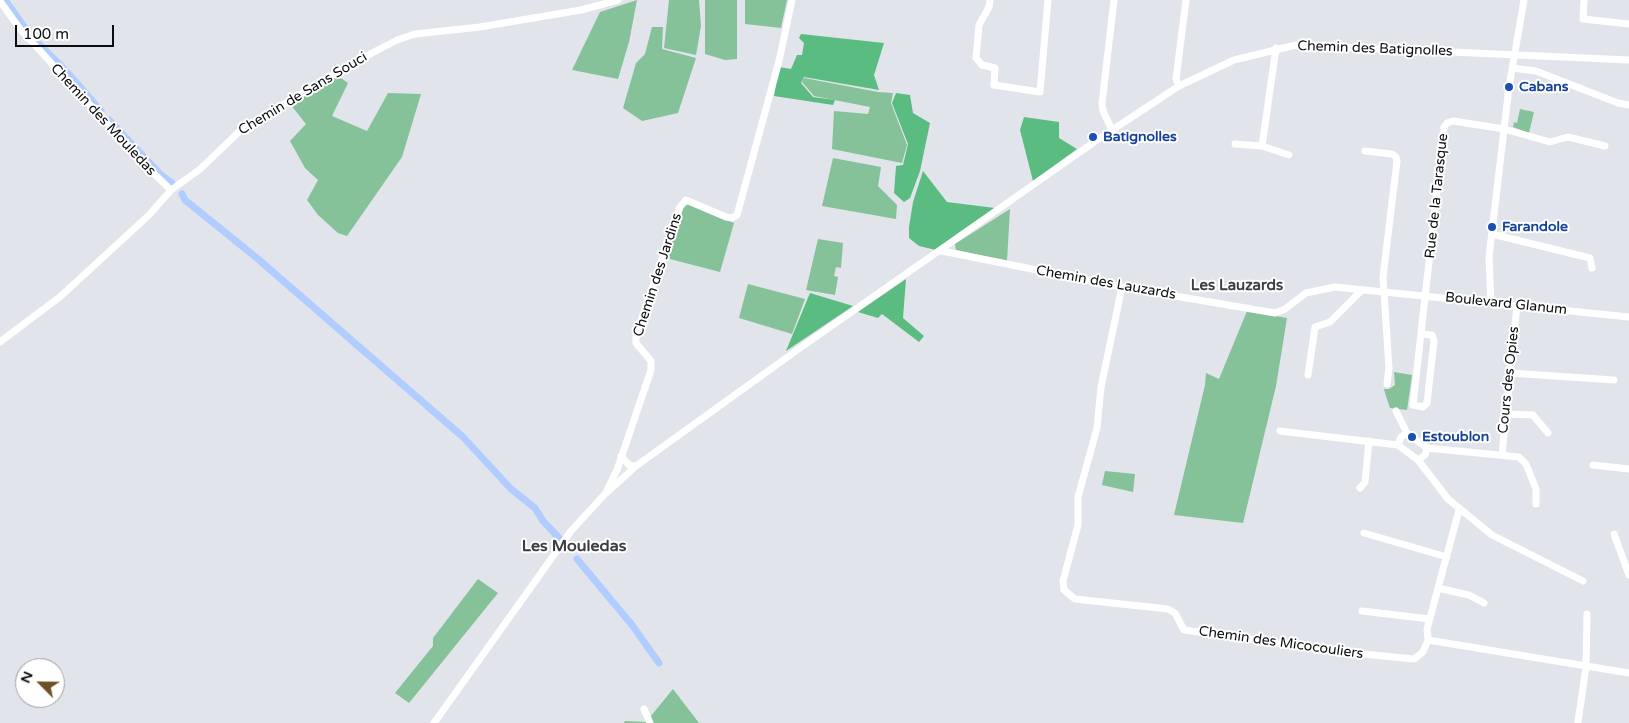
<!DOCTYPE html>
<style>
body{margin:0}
#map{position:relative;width:1629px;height:723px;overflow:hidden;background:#e1e4ea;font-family:"Varela Round",sans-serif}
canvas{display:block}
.north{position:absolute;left:15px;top:658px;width:50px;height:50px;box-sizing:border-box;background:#fff;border:1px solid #9d9e9f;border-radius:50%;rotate:293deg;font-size:14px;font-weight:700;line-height:20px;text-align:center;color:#0b0c0e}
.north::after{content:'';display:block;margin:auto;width:18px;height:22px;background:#6d5024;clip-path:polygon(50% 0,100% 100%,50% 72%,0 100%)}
.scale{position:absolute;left:15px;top:25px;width:99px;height:22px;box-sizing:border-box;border:2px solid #0b0c0e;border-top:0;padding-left:6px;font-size:15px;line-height:18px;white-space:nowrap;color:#0b0c0e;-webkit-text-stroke:4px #fff;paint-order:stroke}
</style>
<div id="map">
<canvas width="1629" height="723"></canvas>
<div class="north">N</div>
<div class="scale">100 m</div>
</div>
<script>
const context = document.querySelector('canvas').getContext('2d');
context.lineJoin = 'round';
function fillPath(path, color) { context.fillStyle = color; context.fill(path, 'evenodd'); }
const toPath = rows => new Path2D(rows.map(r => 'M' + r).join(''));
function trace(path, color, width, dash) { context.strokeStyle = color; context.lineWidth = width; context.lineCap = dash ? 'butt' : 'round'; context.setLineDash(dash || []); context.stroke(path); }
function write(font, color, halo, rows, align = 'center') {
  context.font = font + ' "Varela Round",sans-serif'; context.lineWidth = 4; context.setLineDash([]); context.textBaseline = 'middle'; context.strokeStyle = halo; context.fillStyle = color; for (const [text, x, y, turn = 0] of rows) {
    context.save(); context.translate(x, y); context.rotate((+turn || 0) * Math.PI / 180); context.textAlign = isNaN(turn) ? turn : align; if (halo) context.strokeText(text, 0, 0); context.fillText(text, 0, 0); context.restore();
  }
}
const green = toPath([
 [637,0,629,42,618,79,572,70,600,12],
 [669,0,699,0,701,26,696,55,664,48],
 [705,0,737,0,737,59,725,60,705,54],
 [745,0,787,0,781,28,745,24],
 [652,27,663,27,662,49,696,58,678,113,642,121,623,108,636,63,645,54],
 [338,76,348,83,332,116,367,131,388,93,421,94,402,157,347,236,338,233,318,215,307,200,318,180,305,168,290,141,306,124,290,104],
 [804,78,878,92,893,93,891,103,907,145,902,163,832,149,834,111,868,114,870,107,814,96,802,82],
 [1520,109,1534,112,1529,133,1513,127,1514,122,1517,123],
 [833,158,881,167,878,186,897,205,896,219,822,206],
 [690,203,734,223,720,272,666,258,683,207],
 [1010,209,1007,261,956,250,955,244],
 [818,239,843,243,841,268,836,267,834,276,838,277,835,295,806,290],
 [748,284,805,299,792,334,739,318],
 [1247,311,1287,318,1276,386,1243,523,1174,515,1205,385,1206,373,1219,379],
 [1394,372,1412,375,1407,410,1390,408,1386,396,1384,389,1389,389,1395,385],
 [1105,471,1135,474,1133,492,1102,485],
 [478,579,498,593,409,703,395,693,433,646,433,638],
 [673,689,699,723,624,723,625,721,646,722]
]);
const forest = toPath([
 [801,34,884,43,874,75,879,90,804,77,801,83,813,97,835,100,833,105,774,96,779,67,791,69,797,55,802,55,804,43,799,38],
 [896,93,910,95,913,113,930,123,920,171,910,198,904,202,894,193,896,166,903,165,908,144,892,103],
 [1024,117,1059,122,1059,138,1077,149,1033,181,1020,130],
 [923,171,947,202,995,208,936,250,919,246,909,238,909,227,913,202],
 [906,279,903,318,924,336,919,342,882,314,878,318,858,312],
 [810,293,853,306,786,351]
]);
const canal = toPath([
 [5,0,30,35,64,69],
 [68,73,101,111],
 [109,120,160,174,172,183],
 [182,194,185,200,258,259,463,437,511,489,535,508,543,521,559,538],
 [577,559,632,625,659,663]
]);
const minor = toPath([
 [990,0,989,7,979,25,976,58,982,65,995,68,994,85,1040,92,1048,0],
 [1584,0,1583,19,1629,24],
 [0,1,20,29,148,168,171,190],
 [1512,68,1536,71,1618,103,1629,105],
 [1179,86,1176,79,1186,0],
 [1112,130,1103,111,1102,103,1114,0],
 [1235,144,1262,146,1276,48],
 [1262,146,1289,155],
 [1365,151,1392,154,1396,157,1397,161,1383,277,1389,368,1387,384],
 [1492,234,1590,258,1592,268],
 [942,251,1122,287,1275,313,1285,309,1306,293,1335,287,1629,317],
 [1122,287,1101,387,1097,428,1078,497,1078,525,1063,581,1064,590,1070,595,1075,599,1168,609,1175,613,1184,630,1342,652,1414,659,1423,652,1428,640,1427,629,1459,510],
 [1491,303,1489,257,1509,87,1524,0],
 [1422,334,1432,335,1434,341,1427,403,1423,407,1413,405,1444,127,1447,123,1453,121,1504,129,1550,142,1568,137,1605,146],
 [0,342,61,296,149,215,171,190,199,170,241,130,351,64,397,40,415,34,480,27,581,10,618,0],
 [1510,373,1614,380],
 [1308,375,1315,327,1330,322,1362,290],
 [1396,411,1407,433],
 [1505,414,1533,415,1548,433],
 [1280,431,1398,445],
 [1407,433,1427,448,1425,455,1418,460,1398,445,1401,437,1407,433],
 [1427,448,1519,457,1526,464,1536,489,1536,504],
 [1502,455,1517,305],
 [621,456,629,465,636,466],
 [1418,460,1448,499,1492,535,1583,581],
 [1593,465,1629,469],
 [1360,488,1365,482,1369,441],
 [607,490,617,470,651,370,651,361,636,343,636,335,680,207,686,200,726,217,732,218,737,215,779,61,792,0],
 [1364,533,1447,557],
 [1614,534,1629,575],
 [1438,588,1469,595,1484,603],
 [1362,611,1430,619],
 [1428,640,1629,673],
 [644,709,650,723],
 [1578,722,1586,667,1587,614],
 [434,723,571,531,604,495,636,466,800,348,1100,138,1179,86,1234,60,1296,45,1629,60]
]);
const markers = [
 [1509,87,5,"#1a4fb4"],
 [1093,137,5,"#1a4fb4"],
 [1492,227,5,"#1a4fb4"],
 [1412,437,5,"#1a4fb4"]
];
const streetNames = [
 ["Chemin des Batignolles",1375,49,2],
 ["Chemin de Sans Souci",303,94,-31],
 ["Chemin des Mouledas",103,120,47],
 ["Rue de la Tarasque",1437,196,-84],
 ["Chemin des Jardins",658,275,-72],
 ["Chemin des Lauzards",1106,283,10],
 ["Boulevard Glanum",1506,304,6],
 ["Cours des Opies",1509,380,-84],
 ["Chemin des Micocouliers",1281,643,8]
];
const transitNames = [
 ["Cabans",1519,87],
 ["Batignolles",1103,137],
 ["Farandole",1502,227],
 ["Estoublon",1422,437]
];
const neighbourhoodNames = [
 ["Les Lauzards",1237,286]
];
const quarterNames = [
 ["Les Mouledas",574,547]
];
fillPath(green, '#85c199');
fillPath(forest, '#5abc81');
trace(canal, '#b1ccfe', 7);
trace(minor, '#fff', 7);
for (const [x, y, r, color] of markers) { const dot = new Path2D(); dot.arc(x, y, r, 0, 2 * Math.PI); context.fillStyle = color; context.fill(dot); trace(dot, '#fff', 2); }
write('14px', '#0b0c0e', '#fff', streetNames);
write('bold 14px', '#164399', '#fff', transitNames, 'left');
write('bold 15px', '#3c3e43', '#fff', neighbourhoodNames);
write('bold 16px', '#3c3e43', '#fff', quarterNames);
</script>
